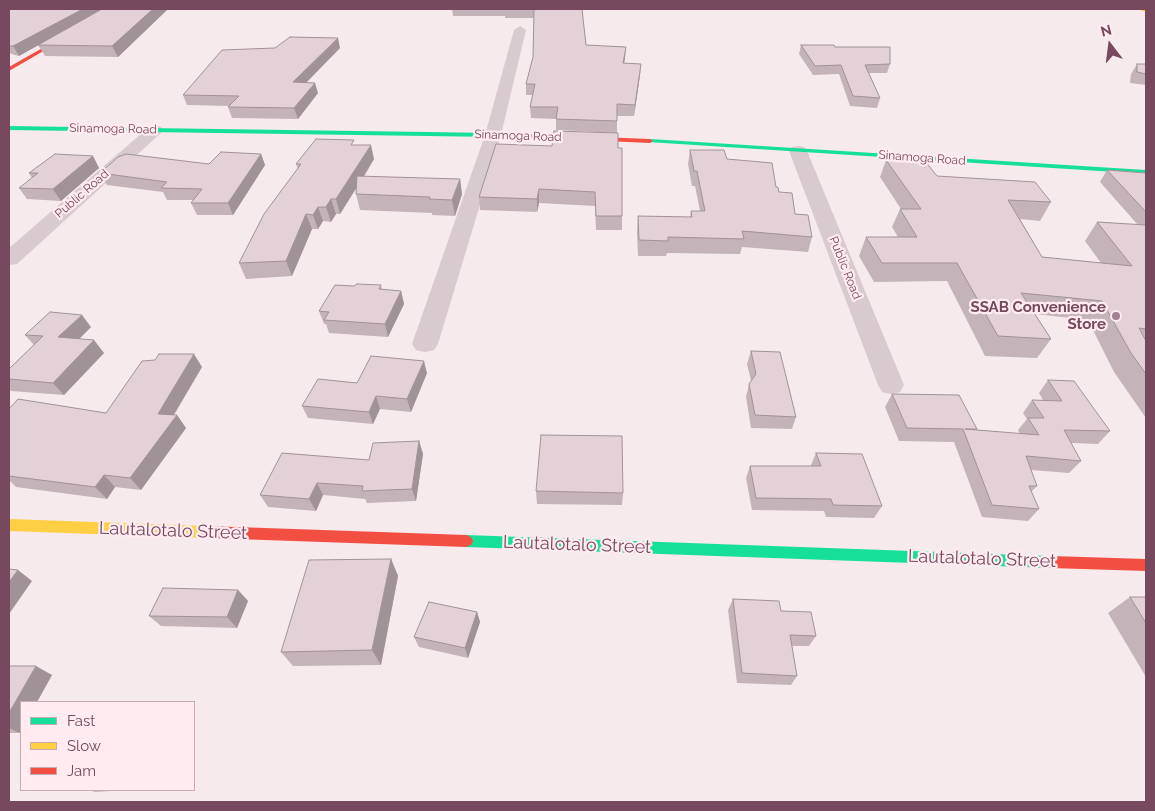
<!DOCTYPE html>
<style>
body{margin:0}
#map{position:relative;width:1155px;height:811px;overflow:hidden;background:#f7eaed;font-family:Raleway,sans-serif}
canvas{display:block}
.frame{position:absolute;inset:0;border:10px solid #76495f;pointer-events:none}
.legend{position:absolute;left:20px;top:701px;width:175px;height:90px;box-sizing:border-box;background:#ffebf0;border:1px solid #c8aab6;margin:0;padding:6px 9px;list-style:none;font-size:15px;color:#76495f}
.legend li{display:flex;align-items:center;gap:10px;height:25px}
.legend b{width:25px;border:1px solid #c8aab6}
.north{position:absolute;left:1085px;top:20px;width:50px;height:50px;-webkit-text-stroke:4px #ffebf0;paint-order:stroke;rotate:345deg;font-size:14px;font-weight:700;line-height:20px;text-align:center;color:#76495f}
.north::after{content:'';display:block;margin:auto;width:18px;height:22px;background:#76495f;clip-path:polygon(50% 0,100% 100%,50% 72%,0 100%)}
</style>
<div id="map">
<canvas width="1155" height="811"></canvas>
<div class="frame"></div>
<ul class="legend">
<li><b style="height:6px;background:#16e098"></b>Fast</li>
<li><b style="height:6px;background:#ffcf43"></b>Slow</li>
<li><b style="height:6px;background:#f24e42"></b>Jam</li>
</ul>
<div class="north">N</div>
</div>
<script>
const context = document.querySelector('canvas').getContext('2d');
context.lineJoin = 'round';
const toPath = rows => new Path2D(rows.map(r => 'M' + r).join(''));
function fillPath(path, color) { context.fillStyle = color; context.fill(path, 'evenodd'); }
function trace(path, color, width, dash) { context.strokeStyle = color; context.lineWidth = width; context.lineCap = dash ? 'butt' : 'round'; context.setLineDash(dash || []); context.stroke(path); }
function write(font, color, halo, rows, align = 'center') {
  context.font = font + ' Raleway,sans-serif'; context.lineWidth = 4.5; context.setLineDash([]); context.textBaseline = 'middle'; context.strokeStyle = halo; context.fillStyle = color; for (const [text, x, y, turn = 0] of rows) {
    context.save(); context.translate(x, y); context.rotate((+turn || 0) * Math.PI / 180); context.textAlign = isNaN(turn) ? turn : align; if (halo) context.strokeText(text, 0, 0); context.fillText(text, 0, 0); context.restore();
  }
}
const street = toPath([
 [520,26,526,30,501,135,438,344,434,350,425,352,416,350,412,344,485,135,514,30,520,26],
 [155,125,161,127,163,130,161,133,17,264,9,265,9,248,149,127,155,125],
 [798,146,804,147,807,151,904,385,900,392,891,394,882,392,878,385,789,151,792,147,798,146]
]);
const fast = toPath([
 [9,126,496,133,499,135,496,137,9,130,9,126],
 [650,139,1146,170,1146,174,648,142,647,141,650,139],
 [466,535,1051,556,1056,558,1058,562,1056,566,1051,568,466,547,461,545,459,541,461,537,466,535]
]);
const slow = toPath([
 [1140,9,1146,9,1146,12,1140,10,1140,9],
 [9,519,207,526,212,528,214,532,212,536,207,538,9,531,9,519]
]);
const jam = toPath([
 [111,9,116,9,9,71,9,67,111,9],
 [496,133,650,139,653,141,650,143,494,136,494,134,496,133],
 [207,526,466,535,471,537,473,541,471,545,466,547,207,538,202,536,200,532,202,528,207,526],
 [1051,556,1146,559,1146,571,1051,568,1046,566,1044,562,1046,558,1051,556]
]);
const wall = toPath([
 [9,9,168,9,118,57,45,56,38,45,85,19,19,56,15,55,9,53],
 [452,9,582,9,586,45,625,58,624,63,640,75,634,116,617,116,617,133,556,130,556,119,531,118,530,107,533,95,526,95,526,84,533,57,534,18,505,18,505,16,453,16],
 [801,45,835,47,890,64,887,73,869,73,880,98,877,108,850,106,839,74,813,75,799,54],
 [340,48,306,83,318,93,298,119,232,118,228,107,229,106,187,105,183,95],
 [1137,64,1146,64,1146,85,1130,83,1131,74],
 [356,145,374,159,364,177,460,179,462,194,455,216,432,215,432,213,360,210,356,194,356,189,340,214,336,214,331,222,323,221,318,229,312,229,292,276,246,279,239,263,298,169,296,164],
 [618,148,622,216,622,230,596,230,595,206,539,203,537,212,480,210,479,197],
 [690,150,727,159,776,187,812,237,808,252,742,247,740,254,667,253,666,256,638,256,637,232,638,216,690,217,691,211,700,211,695,186,692,186,688,164],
 [261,154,265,165,233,215,197,215,191,203,194,200,167,200,163,192,107,185,100,173,209,164],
 [93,156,99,168,61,201,27,199,19,188,32,178,29,173],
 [886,160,937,176,1051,202,1040,221,1020,219,1042,257,1101,263,1085,241,1097,222,1138,225,1100,182,1107,170,1146,173,1146,418,1114,372,1088,320,1035,314,1051,339,1037,358,985,356,947,281,874,282,859,256,866,237,898,237,892,227,900,209,901,209,880,177],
 [381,285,382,290,401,291,404,304,388,337,329,333,326,324,324,324,319,311,354,286],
 [91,327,79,339,104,353,64,395,11,391,9,388,9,369,34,345,25,335],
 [751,351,796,417,792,429,751,428,746,397,749,384,751,381,747,364],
 [202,367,174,415,177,415,186,428,141,490,115,487,107,499,16,487,11,482,9,482,9,409,106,413],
 [427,373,411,412,380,409,373,424,308,418,302,406,357,383],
 [1048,380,1110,431,1098,444,1071,443,1081,461,1069,473,1031,470,1037,486,1031,492,1039,509,1028,521,982,517,954,442,899,441,885,407,892,394,977,429,977,430,1020,434,1018,430,1027,419,1023,413,1032,400,1043,400,1039,393],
 [419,441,423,454,416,501,367,503,365,499,323,495,316,511,268,507,260,495,369,460],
 [816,453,882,506,874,518,826,517,824,511,752,510,746,478,750,466,811,466,811,465],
 [536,491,623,493,622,505,537,504],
 [391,559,398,576,381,665,293,666,281,652],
 [238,590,248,601,237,628,161,626,149,616],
 [1130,597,1146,597,1146,677,1108,613],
 [733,599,781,611,816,636,809,646,792,646,797,676,791,685,737,683,728,610],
 [477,612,480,622,468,658,419,647,414,637],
 [9,666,52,675,37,702,21,702,20,733,9,733],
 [89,790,128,790,95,792]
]);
const shadedWall = toPath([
 [83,9,103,9,19,56,13,46],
 [153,9,168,9,118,57,112,46],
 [338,38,340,48,296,93,293,82],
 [626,47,625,58,622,74,623,63],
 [641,64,640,75,634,116,635,105],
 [315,83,318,93,298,119,294,108],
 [371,145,374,159,340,214,336,199],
 [261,154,265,165,233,215,228,203],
 [93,156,99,168,61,201,53,189],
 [460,179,462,194,455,216,452,200],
 [539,189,539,203,537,212,537,199],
 [331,199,336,214,331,222,326,207],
 [318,207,323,221,318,229,313,215],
 [306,214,312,229,292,276,286,261],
 [401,291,404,304,388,337,385,324],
 [82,315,91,327,68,350,58,337],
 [94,340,104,353,64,395,53,383],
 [194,354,202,367,167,426,158,414],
 [424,361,427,373,411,412,407,399],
 [376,396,380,409,373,424,369,412],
 [177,415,186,428,141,490,130,478],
 [419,441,423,454,416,501,412,489],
 [104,475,115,487,107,499,95,487],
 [317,483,323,495,316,511,309,499],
 [391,559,398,576,381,665,372,650],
 [18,570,32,581,9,614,9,582],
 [238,590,248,601,237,628,227,617],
 [477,612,480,622,468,658,465,648],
 [36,666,52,675,37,702,21,702,21,731,20,733,9,728,9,713]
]);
const building = toPath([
 [9,9,83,9,13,46,9,46,9,9],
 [102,9,153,9,112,46,38,45,102,9],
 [534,9,582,9,586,45,626,47,623,63,641,64,635,105,617,104,617,121,556,119,558,107,530,107,535,84,526,84,533,57,534,9],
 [290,37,338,38,293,82,315,83,294,108,228,107,239,96,183,95,222,50,275,48,290,37],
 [801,45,834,45,835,47,890,47,890,64,865,65,880,98,853,96,841,65,815,66,801,45],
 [1137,64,1146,64,1146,74,1137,72,1137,64],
 [554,131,618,133,618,148,622,148,622,216,596,216,595,192,539,189,537,199,479,197,496,144,552,146,554,131],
 [316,139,354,140,351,145,371,145,336,199,331,199,326,207,318,207,313,215,306,214,286,261,239,263,264,214,301,164,296,164,316,139],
 [690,150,724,150,727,159,772,163,776,187,778,187,779,192,792,193,795,214,808,215,812,237,742,231,744,239,668,237,668,241,639,240,638,216,692,217,691,211,705,211,697,171,694,171,690,150],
 [221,152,261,154,228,203,191,203,202,189,161,188,167,182,100,173,118,157,126,154,209,164,221,152],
 [55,154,93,156,53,189,19,188,38,173,29,173,55,154],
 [886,160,925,161,937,176,1035,182,1051,202,1008,200,1042,257,1132,266,1097,222,1146,225,1146,329,1139,328,1146,341,1146,374,1131,353,1102,301,1021,293,1051,339,998,336,957,263,882,263,866,237,917,237,900,209,921,209,886,160],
 [1107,170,1146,173,1146,212,1107,170],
 [357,176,460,179,452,200,429,199,430,197,356,194,357,176],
 [357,284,381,285,379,289,401,291,385,324,324,320,329,312,319,311,335,285,354,286,357,284],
 [50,312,82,315,58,337,94,340,53,383,9,379,9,369,43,336,25,335,50,312],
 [751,351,780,352,796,417,755,415,749,384,756,374,751,351],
 [159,354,194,354,158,414,177,415,130,478,104,475,95,487,9,476,9,409,18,399,106,413,142,361,155,360,159,354],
 [371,356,424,361,407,399,376,396,369,412,302,406,318,379,357,383,371,356],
 [1048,380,1074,381,1110,431,1064,430,1081,461,1026,456,1037,486,1029,486,1039,509,992,505,963,429,907,428,892,394,959,395,977,429,965,429,1039,435,1028,418,1044,418,1032,400,1062,401,1048,380],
 [541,435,622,436,623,493,536,491,541,435],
 [419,441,412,489,362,491,363,486,317,483,309,499,260,495,282,453,369,460,373,443,419,441],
 [816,453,862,454,882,506,833,505,831,499,756,498,750,466,821,466,816,453],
 [391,559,372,650,281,652,309,560,391,559],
 [9,569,18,570,9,582,9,569],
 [163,588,238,590,227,617,149,616,163,588],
 [1130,597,1146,597,1146,623,1130,597],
 [733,599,779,601,781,611,811,612,816,636,790,635,797,676,742,673,733,599],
 [429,602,477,612,465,648,414,637,429,602],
 [9,666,36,666,9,713,9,666]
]);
const markers = [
 [1116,316,5,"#a38191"]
];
const farStreetnames = [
 ["Sinamoga Road",113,129,1],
 ["Sinamoga Road",518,136,2],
 ["Sinamoga Road",922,158,4],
 ["Public Road",82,194,-41],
 ["Public Road",845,268,68]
];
const poiNames = [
 ["SSAB Convenience",1106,307],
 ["Store",1106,324]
];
const nearStreetnames = [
 ["Lautalotalo Street",173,531,2],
 ["Lautalotalo Street",577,545,2],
 ["Lautalotalo Street",982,559,2]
];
fillPath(street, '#d8cacf');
fillPath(fast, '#16e098');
fillPath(slow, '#ffcf43');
fillPath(jam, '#f24e42');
fillPath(wall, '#c4b4ba');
fillPath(shadedWall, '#a09297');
fillPath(building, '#e4d1d8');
trace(building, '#a09297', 1);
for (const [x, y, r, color] of markers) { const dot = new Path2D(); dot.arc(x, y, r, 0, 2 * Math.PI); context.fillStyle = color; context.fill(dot); trace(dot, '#ffebf0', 2); }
write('12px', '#76495f', '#ffebf0', farStreetnames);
write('bold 15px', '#76495f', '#ffebf0', poiNames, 'right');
write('18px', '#76495f', '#ffebf0', nearStreetnames);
</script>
